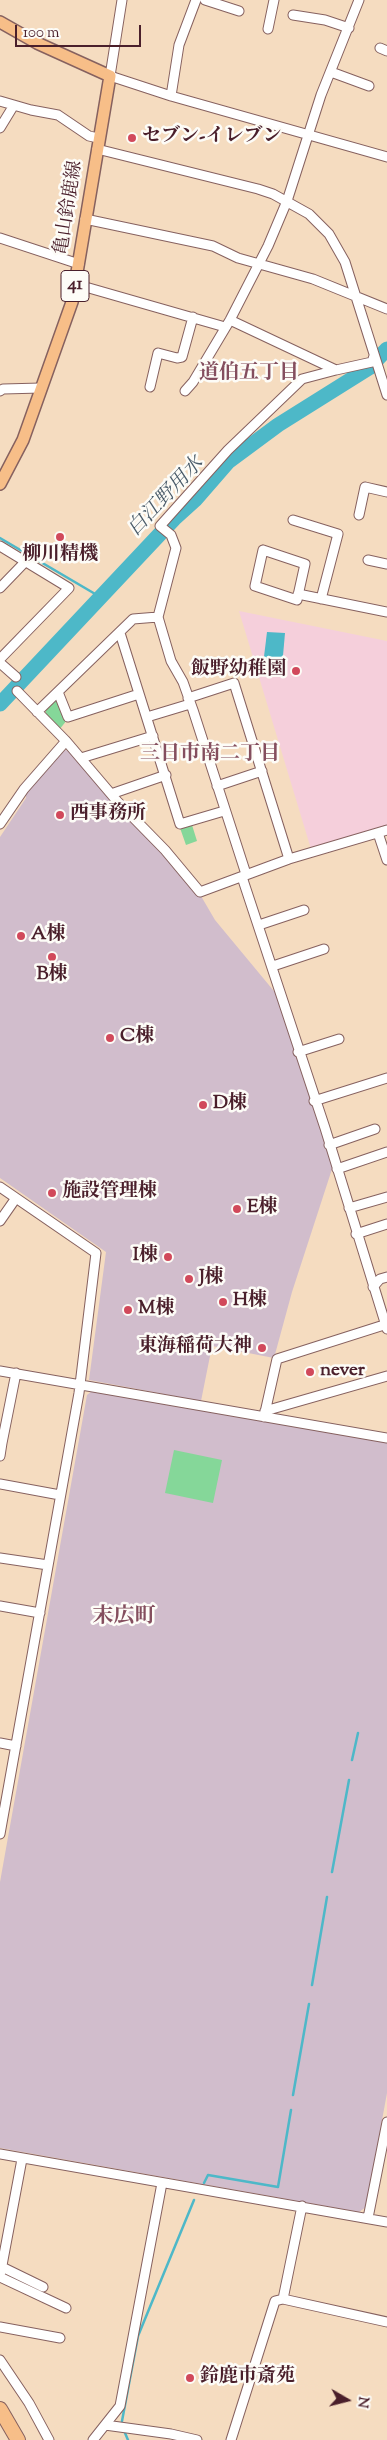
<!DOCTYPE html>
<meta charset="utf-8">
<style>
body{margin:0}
#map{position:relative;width:387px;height:2440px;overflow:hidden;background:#f5dcc0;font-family:"Sorts Mill Goudy",serif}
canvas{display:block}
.north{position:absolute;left:322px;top:2375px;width:50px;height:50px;-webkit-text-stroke:4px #fdfcf7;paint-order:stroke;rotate:98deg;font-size:14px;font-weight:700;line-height:20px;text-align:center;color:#4a1f2b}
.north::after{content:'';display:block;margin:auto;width:18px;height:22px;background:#4a1f2b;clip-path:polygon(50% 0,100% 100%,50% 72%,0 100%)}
.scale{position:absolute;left:15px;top:25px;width:126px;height:22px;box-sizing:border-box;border:2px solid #4a1f2b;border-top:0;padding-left:6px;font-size:15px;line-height:18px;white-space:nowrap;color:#4a1f2b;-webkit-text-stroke:4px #fdfcf7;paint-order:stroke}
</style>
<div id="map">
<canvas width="387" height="2440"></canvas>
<div class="north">N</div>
<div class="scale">100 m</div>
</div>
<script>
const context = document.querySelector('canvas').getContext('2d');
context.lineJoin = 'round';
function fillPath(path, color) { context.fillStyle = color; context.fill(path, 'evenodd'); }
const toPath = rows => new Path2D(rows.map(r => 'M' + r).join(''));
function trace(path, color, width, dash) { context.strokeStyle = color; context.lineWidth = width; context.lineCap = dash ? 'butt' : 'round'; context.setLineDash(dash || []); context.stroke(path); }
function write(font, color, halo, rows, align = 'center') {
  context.font = font + ' "Sorts Mill Goudy","Noto Serif JP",serif'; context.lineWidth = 5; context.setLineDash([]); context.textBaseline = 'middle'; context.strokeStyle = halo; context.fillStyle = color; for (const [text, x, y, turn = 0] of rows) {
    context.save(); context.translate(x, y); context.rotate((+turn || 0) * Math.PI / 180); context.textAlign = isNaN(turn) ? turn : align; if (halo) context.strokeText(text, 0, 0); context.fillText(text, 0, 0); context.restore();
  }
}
const built = toPath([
 [239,611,387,641,387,825,311,849]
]);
const industrial = toPath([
 [65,750,69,751,201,896,215,920,278,996,333,1166,292,1292,274,1358,212,1346,201,1401,89,1380,106,1252,0,1178,0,837,26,798,26,793],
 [92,1391,387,1441,387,2093,366,2207,359,2212,0,2148,0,1882,87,1395]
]);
const green = toPath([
 [55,701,60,702,67,720,59,730,45,717,46,710],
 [192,825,197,841,186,845,180,828],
 [174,1450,222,1460,213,1503,165,1493]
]);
const water = toPath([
 [267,632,285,633,282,667,263,665]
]);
const stream = toPath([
 [0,538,102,598],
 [352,1760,358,1733],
 [332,1872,349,1780],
 [312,1985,327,1897],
 [293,2095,309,2004],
 [204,2183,208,2175,278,2187,291,2110],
 [122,2421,138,2336,194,2200],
 [125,2433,128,2440]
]);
const river = toPath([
 [0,704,174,519,195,500,228,462,278,425,369,368,387,349]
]);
const minor = toPath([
 [122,0,110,76,171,96,387,157],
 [205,0,239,11],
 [293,15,325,20,349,28],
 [268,29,274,0],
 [380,48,387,51],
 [331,72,369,86],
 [171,96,179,45,196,0],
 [0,101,31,110,58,115,89,136,98,138],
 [0,128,14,105],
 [97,149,258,189,273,194,309,214,329,234,345,262,387,395],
 [85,219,213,246,238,258,313,279,387,309],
 [0,238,79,264],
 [75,284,225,327],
 [230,320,336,370,372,362,374,356],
 [150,387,158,353,177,358,182,357,193,317],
 [0,391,3,389,41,388],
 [185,391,193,382,230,320,268,246,287,201,321,95,359,0],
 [359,515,365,487,387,492],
 [293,520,338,534,321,599],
 [0,546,69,588,0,659],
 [263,550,305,564,297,600,255,586,263,550],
 [368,560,387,564],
 [0,588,25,562],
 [298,594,387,612],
 [158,617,176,548,171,535,160,526,228,450,302,379,336,370],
 [120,633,180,824,224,811],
 [0,663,16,677],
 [17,691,66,741,117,801,165,850,200,892,289,859,387,830],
 [58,692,68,717,139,694],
 [188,698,234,683,289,859],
 [37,712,133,619,158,617,171,661,183,682,193,710,246,874],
 [147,717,190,704],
 [81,758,153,736],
 [217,786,262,771],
 [111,794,166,775],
 [0,824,24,789,66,741],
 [378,833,387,860],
 [242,877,325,1128,387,1329],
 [259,925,304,910],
 [273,966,324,949],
 [298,1052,339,1039],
 [314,1101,387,1078],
 [329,1145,375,1129],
 [337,1169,387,1152],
 [0,1187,96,1253,79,1393,0,1834],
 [349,1208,387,1197],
 [0,1221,16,1198],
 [356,1234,387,1224],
 [373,1287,380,1279,387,1277],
 [0,1371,387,1438],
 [265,1411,387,1376],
 [264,1417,277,1359,387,1324],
 [0,1443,2,1443,0,1456],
 [2,1443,16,1373],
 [0,1484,60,1495],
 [0,1558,48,1565],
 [0,1606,40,1613],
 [0,1743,16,1746],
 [0,2154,387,2222],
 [368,2218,387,2122],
 [2,2267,43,2287],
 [0,2276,22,2159],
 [0,2277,66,2308],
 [283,2299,302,2206],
 [0,2327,60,2338],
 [0,2360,29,2403,49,2440],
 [105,2425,171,2434,197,2440],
 [93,2440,120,2406,162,2183],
 [231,2440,275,2301,283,2299,387,2322]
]);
const major = toPath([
 [0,22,37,43,110,76,72,302,23,440,0,484]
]);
const highway = toPath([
 [0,2409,18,2440]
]);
const markers = [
 [132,138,5,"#d1495b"],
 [60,537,5,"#d1495b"],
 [296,671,5,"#d1495b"],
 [60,815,5,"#d1495b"],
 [21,936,5,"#d1495b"],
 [52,957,5,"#d1495b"],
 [110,1038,5,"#d1495b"],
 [203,1105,5,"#d1495b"],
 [52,1193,5,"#d1495b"],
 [237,1209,5,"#d1495b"],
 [168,1257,5,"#d1495b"],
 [189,1279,5,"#d1495b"],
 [223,1302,5,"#d1495b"],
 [128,1310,5,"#d1495b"],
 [262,1348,5,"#d1495b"],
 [310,1372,5,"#d1495b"],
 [190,2378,5,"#d1495b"]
];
const shields = [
 [75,286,28]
];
const shieldNames = [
 ["41",75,286]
];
const poiNames = [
 ["セブン-イレブン",142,138],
 ["柳川精機",60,556,"center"],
 ["飯野幼稚園",286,671,"right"],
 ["西事務所",70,815],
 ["A棟",31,936],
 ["B棟",52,976,"center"],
 ["C棟",120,1038],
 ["D棟",213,1105],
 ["施設管理棟",62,1193],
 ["E棟",247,1209],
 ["I棟",158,1257,"right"],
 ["J棟",199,1279],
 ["H棟",233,1302],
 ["M棟",138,1310],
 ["東海稲荷大神",252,1348,"right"],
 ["never",320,1372],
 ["鈴鹿市斎苑",200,2378]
];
const streetNames = [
 ["亀山鈴鹿線",70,208,-81]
];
const neighbourhoodNames = [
 ["道伯五丁目",249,375],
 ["三日市南二丁目",210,756]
];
const waterNames = [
 ["白江野用水",167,498,-47]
];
const quarterNames = [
 ["末広町",124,1618]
];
fillPath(built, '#f5cfdb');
fillPath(industrial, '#d1bdcc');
fillPath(green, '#85d799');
fillPath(water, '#4db8c8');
trace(stream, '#4db8c8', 2.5);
trace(river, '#4db8c8', 15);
trace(minor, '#86615f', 11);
trace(major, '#86615f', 14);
trace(highway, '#86615f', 16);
trace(minor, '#fff', 9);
trace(major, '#f7be88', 11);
trace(highway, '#f7be88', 14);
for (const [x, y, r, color] of markers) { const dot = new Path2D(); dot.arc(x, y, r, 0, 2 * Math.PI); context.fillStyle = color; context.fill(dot); trace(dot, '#fdfcf7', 2); }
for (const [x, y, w] of shields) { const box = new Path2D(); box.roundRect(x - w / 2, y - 15.5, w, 31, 4); context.fillStyle = '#fdfcf7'; context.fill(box); trace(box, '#4a1f2b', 1); }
write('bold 18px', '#4a1f2b', null, shieldNames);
write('bold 19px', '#4a1f2b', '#fdfcf7', poiNames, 'left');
write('19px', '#4a1f2b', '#fdfcf7', streetNames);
write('bold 20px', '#844e5e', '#fdfcf7', neighbourhoodNames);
write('italic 20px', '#4b5c6a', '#fdfcf7', waterNames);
write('bold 21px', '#844e5e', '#fdfcf7', quarterNames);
</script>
